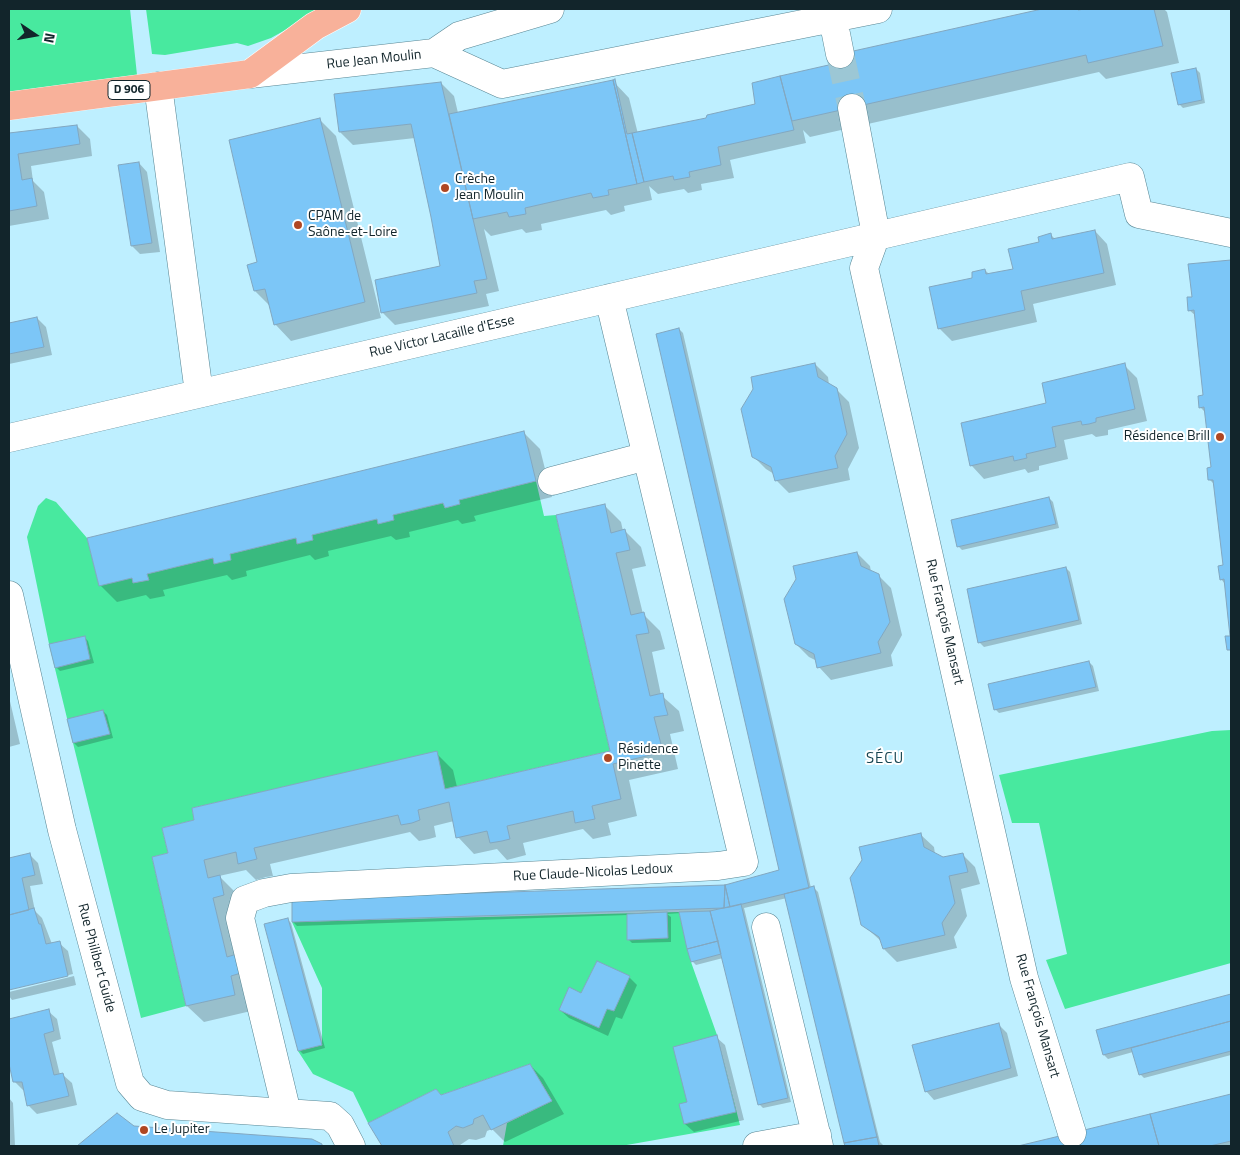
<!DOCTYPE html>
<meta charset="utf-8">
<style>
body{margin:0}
#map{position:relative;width:1240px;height:1155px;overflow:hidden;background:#beefff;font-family:"Titillium Web",sans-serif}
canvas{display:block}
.frame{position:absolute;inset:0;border:10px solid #12252b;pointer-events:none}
.north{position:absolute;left:10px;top:10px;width:50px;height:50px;-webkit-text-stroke:4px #fff;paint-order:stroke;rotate:102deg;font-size:14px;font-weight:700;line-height:20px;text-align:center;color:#12252b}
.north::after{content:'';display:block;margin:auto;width:18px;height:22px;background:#12252b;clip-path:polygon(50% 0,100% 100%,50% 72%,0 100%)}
</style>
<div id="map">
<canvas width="1240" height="1155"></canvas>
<div class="frame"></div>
<div class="north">N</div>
</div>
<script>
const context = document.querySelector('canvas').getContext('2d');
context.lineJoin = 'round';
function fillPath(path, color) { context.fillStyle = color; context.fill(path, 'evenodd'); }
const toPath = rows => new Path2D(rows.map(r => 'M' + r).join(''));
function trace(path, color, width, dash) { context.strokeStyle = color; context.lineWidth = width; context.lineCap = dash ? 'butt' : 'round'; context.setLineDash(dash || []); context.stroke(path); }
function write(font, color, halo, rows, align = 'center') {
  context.font = font + ' "Titillium Web",sans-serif'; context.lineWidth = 4; context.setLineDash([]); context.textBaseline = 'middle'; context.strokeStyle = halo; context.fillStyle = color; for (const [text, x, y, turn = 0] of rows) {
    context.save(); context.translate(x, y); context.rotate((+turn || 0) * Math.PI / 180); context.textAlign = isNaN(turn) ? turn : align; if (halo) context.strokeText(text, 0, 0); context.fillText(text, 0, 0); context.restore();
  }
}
const green = toPath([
 [9,9,130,9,137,75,9,94],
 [146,9,323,9,271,38,248,46,237,43,165,55,152,54],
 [536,481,544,516,556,515,610,751,445,789,436,752,192,808,194,820,162,828,168,853,152,857,186,1006,141,1018,73,743,49,644,27,537,38,506,46,498,56,502,87,538,99,585,132,578,133,583,149,580,147,574,213,558,214,563,230,554,296,538,297,543,313,540,312,535,377,519,378,524,393,520,393,515,443,503,445,508,460,504,459,500],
 [1231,730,1231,963,1065,1009,1046,960,1067,954,1039,823,1012,823,999,775,1212,731],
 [679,912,691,962,717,1035,740,1125,621,1146,503,1146,507,1123,552,1101,530,1064,441,1095,436,1089,368,1123,353,1092,313,1074,298,1051,322,1045,322,988,292,922]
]);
const shadow = toPath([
 [1048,9,1081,9,1083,11,1091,9,1164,9,1167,12,1179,63,1106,79,1099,72,810,137,803,130,806,143,730,160,734,178,701,184,702,190,688,193,684,189,658,194,649,186,652,200,624,206,625,211,611,215,606,210,541,224,542,230,526,233,522,229,491,236,484,229,499,291,486,294,489,306,395,325,382,312,442,267,415,138,353,145,340,132,441,83,454,96,458,113,613,81,629,98,638,134,708,119,757,105,753,84,834,65,841,55],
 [1196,69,1200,73,1205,103,1183,108,1179,104],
 [319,119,336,136,381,318,291,341,275,324,270,306,255,291,259,263],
 [77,126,90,139,92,156,31,166,33,181,44,192,49,219,9,226,9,134],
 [139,163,147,172,160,252,140,254,132,246],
 [1095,231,1107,244,1116,285,1033,304,1037,322,952,341,939,328,974,279,985,270,990,275,1014,270,1051,235,1056,240],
 [1231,261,1231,637,1225,584,1221,579,1224,566,1214,484,1209,479,1213,468,1206,413,1200,407,1204,396,1196,316,1189,310,1194,298],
 [37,318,46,327,52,355,9,364,9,324],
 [679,329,683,333,811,888,814,888,818,892,880,1142,884,1146,847,1146,787,898,744,908,791,1102,763,1108,759,1104,723,958,696,965,692,961,681,913,667,914,671,917,671,942,632,943,628,939,628,915,297,926,293,922,725,886,780,871],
 [815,364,828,377,829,385,836,389,849,402,859,448,848,469,850,480,789,493,776,480,774,474,766,469,753,456],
 [1124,365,1137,378,1147,421,1108,430,1108,435,1096,437,1092,434,1064,440,1068,459,1039,466,1039,470,1028,473,1025,469,984,479,972,466,962,424,1048,404],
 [524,433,540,449,552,497,474,516,476,521,462,524,458,520,409,532,410,537,396,540,391,536,328,551,329,556,315,560,310,555,246,571,247,576,232,580,227,575,163,590,165,596,150,599,146,595,117,602,100,585],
 [1049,498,1053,502,1059,528,962,550,958,546],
 [604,505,621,522,623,531,625,531,641,547,646,566,632,569,643,614,660,631,665,649,652,652,661,695,679,711,684,731,670,734,678,769,629,780,637,816,608,823,611,835,593,839,583,829,523,843,526,855,507,860,497,849,474,854,458,837,454,821,434,826,436,837,429,839,419,841,410,832,270,864,273,876,266,877,256,880,246,870,219,876,236,893,251,1011,204,1022,187,1006,170,854,436,753,453,770,457,787,611,752],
 [857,553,870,566,871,572,878,575,891,588,902,635,891,655,893,666,831,680,819,667,817,661,809,657,796,644],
 [1066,568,1070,572,1082,624,984,647,980,643],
 [84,637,88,641,94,663,60,671,56,667],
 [1089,662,1093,666,1099,691,999,713,995,709],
 [9,697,20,744,9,747],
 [103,711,107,715,113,738,78,747,74,743],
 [921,835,934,847,935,854,943,858,962,854,975,867,980,884,961,889,967,916,954,937,957,948,897,962,884,949,882,942,862,924],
 [29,854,38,863,43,884,30,886,35,911,42,918,52,944,59,943,68,951,73,974,9,989,9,859],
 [287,919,291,923,325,1048,303,1054,299,1050],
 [74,976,76,985,12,1000,9,996,9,992],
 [629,977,637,985,622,1019,616,1017,608,1036,569,1018,560,1010,581,995],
 [1231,995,1231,1055,1144,1078,1140,1074,1133,1052,1108,1059,1104,1055,1098,1030],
 [48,1011,57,1019,61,1039,52,1042,60,1075,63,1075,72,1083,77,1105,37,1114,28,1105,25,1090,23,1090,14,1081,9,1059,9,1020],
 [999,1025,1007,1033,1018,1076,934,1100,926,1091],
 [716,1037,725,1045,744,1120,694,1132,685,1124,688,1103],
 [530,1065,543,1078,564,1114,505,1142,492,1129,487,1131,485,1137,476,1140,469,1139,460,1145,461,1146,384,1146,383,1145,442,1096],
 [1231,1096,1231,1146,1025,1146],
 [9,1098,13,1103,15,1146,9,1146],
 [117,1115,133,1127,322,1146,79,1146]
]);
const building = toPath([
 [1042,9,1078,9,1078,10,1085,9,1154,9,1163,46,1088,63,1086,55,792,121,780,76,833,64,840,54,1042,9],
 [1196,68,1202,100,1178,105,1171,73,1196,68],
 [780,76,794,130,718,147,721,165,689,172,690,177,674,180,673,176,644,182,632,133,706,118,707,115,755,104,752,83,780,76],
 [615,79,627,134,632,133,644,182,637,184,613,80,615,79],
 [613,80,637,184,608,190,609,195,593,198,591,193,525,208,526,214,509,217,507,212,473,219,449,114,613,80],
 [441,82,487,279,474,281,477,293,381,313,375,280,440,266,431,217,411,124,339,132,334,94,441,82],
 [320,118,365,302,274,325,265,289,254,291,247,265,257,262,229,140,320,118],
 [77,125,80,144,18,154,22,180,32,178,37,206,9,211,9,133,77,125],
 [139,162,152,243,131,246,118,165,139,162],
 [1095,230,1104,273,1021,291,1025,310,938,329,929,287,972,278,972,272,985,269,986,274,1013,269,1008,249,1039,242,1038,237,1051,233,1052,239,1095,230],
 [1231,260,1231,650,1227,650,1225,636,1230,636,1228,618,1224,579,1220,580,1218,566,1223,565,1213,480,1208,480,1207,468,1211,467,1204,407,1199,408,1198,396,1203,395,1197,339,1194,310,1188,311,1187,297,1192,297,1188,264,1231,260],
 [37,317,44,347,9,354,9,323,37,317],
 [679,328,809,888,730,907,725,885,779,870,656,334,679,328],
 [815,363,818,377,837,388,847,434,835,456,838,468,775,481,771,467,752,457,741,409,753,389,751,377,815,363],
 [1125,363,1135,409,1096,418,1096,422,1089,424,1082,425,1081,421,1052,427,1056,447,1026,454,1027,458,1014,461,1013,456,970,466,961,423,1046,403,1042,383,1125,363],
 [524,431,536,481,459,500,460,504,445,508,443,503,393,515,394,520,378,524,377,519,312,535,313,540,297,544,296,538,230,554,231,560,214,564,213,558,147,574,149,580,133,583,132,578,99,586,87,538,524,431],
 [1049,497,1056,524,957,547,951,520,1049,497],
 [605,504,611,533,625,529,630,550,616,553,631,615,644,612,649,633,636,635,650,696,663,693,665,705,668,715,654,717,663,752,613,764,621,799,592,806,595,819,575,823,573,811,507,826,510,839,502,841,490,843,487,831,456,838,449,802,418,810,420,820,412,823,401,825,398,815,254,848,257,859,249,861,238,864,236,852,204,860,208,878,220,875,224,895,213,898,227,957,237,954,241,973,231,976,235,995,186,1006,152,857,168,853,162,828,194,820,192,808,437,751,445,789,610,751,556,515,605,504],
 [857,552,861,566,879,574,890,622,878,642,881,653,817,668,814,654,795,644,784,599,796,579,793,566,857,552],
 [1066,567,1079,620,978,643,967,589,1066,567],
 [85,636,90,659,55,668,49,644,85,636],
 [1089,661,1096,687,994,710,988,684,1089,661],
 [103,710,110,734,73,743,67,719,103,710],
 [921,833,924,847,943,857,963,853,968,872,949,876,955,903,942,923,945,935,883,949,879,937,861,925,854,894,850,878,862,860,859,847,921,833],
 [30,853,35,875,22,878,29,910,9,915,9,858,30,853],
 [725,885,724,908,292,922,292,899,725,885],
 [725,885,730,907,724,908,725,885],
 [814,886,849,1024,877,1137,844,1143,784,894,814,886],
 [741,904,788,1098,758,1105,710,911,741,904],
 [34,908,39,924,41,924,46,944,60,941,68,976,9,990,9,915,34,908],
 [710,911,718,941,687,949,679,912,710,911],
 [667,912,668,938,627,940,627,914,667,912],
 [288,918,322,1045,298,1051,264,924,288,918],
 [718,941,721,954,691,962,687,949,718,941],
 [597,961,630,976,614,1011,607,1009,599,1028,559,1010,569,987,581,993,597,961],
 [1231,994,1231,1021,1103,1055,1096,1030,1231,994],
 [49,1009,54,1031,44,1034,54,1075,63,1073,69,1096,27,1106,22,1082,13,1082,9,1064,9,1019,49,1009],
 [1231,1021,1231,1051,1139,1075,1131,1048,1231,1021],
 [999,1023,1011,1068,925,1092,912,1045,999,1023],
 [717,1035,736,1112,684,1124,679,1104,687,1102,673,1047,717,1035],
 [530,1064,552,1101,491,1130,483,1115,474,1119,473,1124,463,1128,456,1126,448,1132,454,1146,382,1146,368,1123,436,1089,441,1095,530,1064],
 [1231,1094,1231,1141,1210,1146,1159,1146,1150,1114,1231,1094],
 [117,1113,134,1126,312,1139,322,1144,322,1146,77,1146,117,1113],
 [1150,1114,1159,1146,1018,1146,1072,1133,1150,1114],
 [877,1137,879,1146,845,1146,844,1143,877,1137]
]);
const minorTunnel = toPath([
 [840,54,852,108]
]);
const minor = toPath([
 [831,9,840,54],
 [434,53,502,84,878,9],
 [250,74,434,53,459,36,550,9],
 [158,86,199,393],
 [852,108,876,235,864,268,1024,978,1072,1133],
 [9,438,1130,177,1139,214,1231,233],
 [552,481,647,456],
 [9,595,62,830,130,1083,142,1097,167,1105,330,1116,340,1125,351,1146],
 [766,927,819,1146],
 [287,1113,240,918,245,900,264,893,291,888,718,866,744,862,609,298],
 [757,1146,817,1135]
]);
const major = toPath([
 [9,106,250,74,315,26,347,9]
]);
const markers = [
 [445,188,5,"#af4723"],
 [298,225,5,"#af4723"],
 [1220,437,5,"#af4723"],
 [608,758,5,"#af4723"],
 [144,1130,5,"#af4723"]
];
const shields = [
 [129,90,42]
];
const shieldNames = [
 ["D 906",129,90]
];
const streetNames = [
 ["Rue Jean Moulin",374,60,-6],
 ["Rue Victor Lacaille d'Esse",442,337,-13],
 ["Rue François Mansart",944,622,77],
 ["Rue Claude-Nicolas Ledoux",593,873,-3],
 ["Rue Philibert Guide",96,958,75],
 ["Rue François Mansart",1037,1016,74]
];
const poiNames = [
 ["Crèche",455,180],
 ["Jean Moulin",455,196],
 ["CPAM de",308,217],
 ["Saône-et-Loire",308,233],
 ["Résidence Brill",1210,437,"right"],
 ["Résidence",618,750],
 ["Pinette",618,766],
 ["Le Jupiter",154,1130]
];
const neighbourhoodNames = [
 ["SÉCU",885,759]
];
fillPath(green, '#48e99f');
fillPath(shadow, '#0003');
fillPath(building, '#7cc6f7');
trace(building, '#82a7c0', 1);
trace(minorTunnel, '#9cc7d5', 28, [28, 14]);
trace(minor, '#588694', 29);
trace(major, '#fff', 29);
trace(minor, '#fff', 28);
trace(major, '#f8b19a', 28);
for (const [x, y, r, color] of markers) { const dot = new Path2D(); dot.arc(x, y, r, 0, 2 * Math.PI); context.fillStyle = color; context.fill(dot); trace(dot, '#fff', 2); }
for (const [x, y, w] of shields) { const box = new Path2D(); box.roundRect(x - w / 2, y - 9.5, w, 19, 4); context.fillStyle = '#fff'; context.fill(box); trace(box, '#12252b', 1); }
write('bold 12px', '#12252b', null, shieldNames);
write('14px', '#12252b', '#fff', streetNames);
write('14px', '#12252b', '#fff', poiNames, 'left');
context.letterSpacing = '1px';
write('15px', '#144451', '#fff', neighbourhoodNames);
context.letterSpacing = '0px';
</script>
